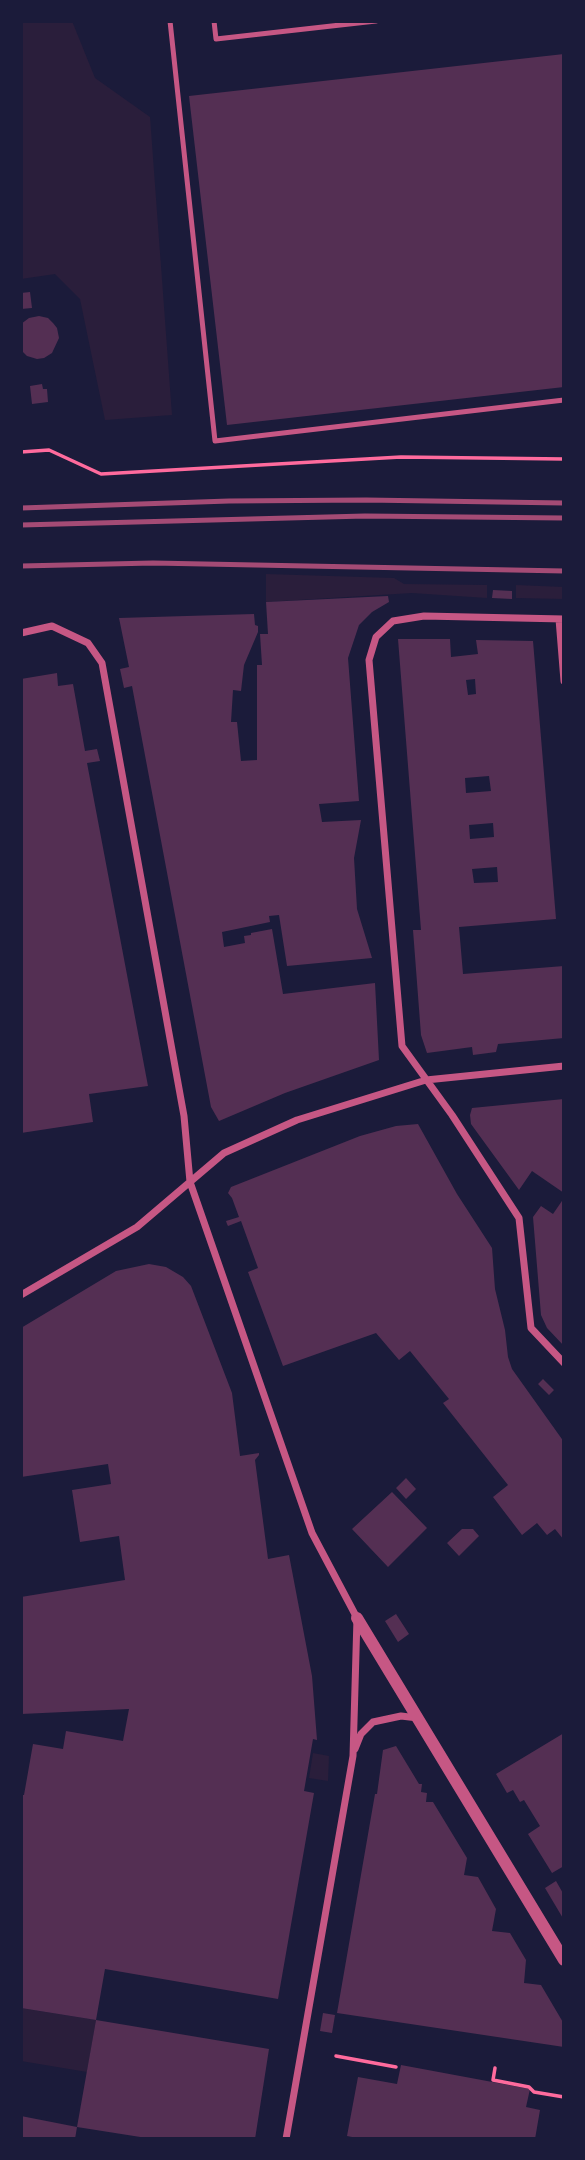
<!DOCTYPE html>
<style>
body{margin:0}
#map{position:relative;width:585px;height:2160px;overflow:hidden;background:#1b1b3a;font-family:Manrope,sans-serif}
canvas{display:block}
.frame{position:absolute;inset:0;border:23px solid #1b1b3a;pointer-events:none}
</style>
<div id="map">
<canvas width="585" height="2160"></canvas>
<div class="frame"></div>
</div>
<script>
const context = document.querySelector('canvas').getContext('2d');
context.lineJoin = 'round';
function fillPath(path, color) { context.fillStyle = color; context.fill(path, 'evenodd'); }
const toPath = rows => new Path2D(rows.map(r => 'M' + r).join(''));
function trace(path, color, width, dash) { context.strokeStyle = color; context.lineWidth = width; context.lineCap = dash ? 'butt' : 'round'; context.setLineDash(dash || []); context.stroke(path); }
const green = toPath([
 [21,21,72,21,95,78,150,117,172,415,105,420,80,299,55,274,21,279],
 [266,574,394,578,404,584,487,585,487,598,412,593,266,602],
 [516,585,564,587,564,599,516,598],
 [313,1753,329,1756,328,1781,309,1778],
 [21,2008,96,2020,87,2072,21,2061]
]);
const building = toPath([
 [564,54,564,387,227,425,189,96],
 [30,292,32,308,21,309,21,293],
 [39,316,48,318,53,323,57,328,59,338,52,353,44,358,37,359,27,356,21,350,21,324,29,318],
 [42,384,43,389,47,389,48,402,32,404,30,386],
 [493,590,512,591,512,599,492,598],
 [388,596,389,602,372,612,359,625,348,658,359,801,319,804,322,822,361,820,354,858,357,909,372,958,287,966,279,915,269,916,270,922,222,932,224,947,245,943,244,936,251,935,251,933,272,929,283,994,375,983,379,1060,285,1093,219,1121,211,1107,132,686,124,688,120,669,129,667,119,618,254,614,255,625,258,626,258,632,244,665,241,691,233,690,231,722,237,722,241,761,257,760,257,665,262,665,260,634,268,634,266,602],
 [398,639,450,639,451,657,478,654,476,640,533,641,556,919,459,927,463,974,564,966,564,1038,498,1044,496,1052,473,1055,472,1047,427,1053,421,1035,413,930,421,930],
 [475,679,476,694,468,695,466,680],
 [489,776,491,791,466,793,465,778],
 [493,823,494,837,470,839,469,825],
 [497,867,498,882,474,883,472,869],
 [57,673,58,686,73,684,85,751,97,749,100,761,87,763,148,1086,89,1094,93,1122,21,1133,21,679],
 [564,1099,564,1193,532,1171,519,1190,471,1124,470,1115,472,1108],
 [418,1124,457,1194,492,1248,495,1289,505,1330,508,1357,512,1369,564,1442,564,1540,555,1529,547,1535,537,1523,522,1535,493,1497,508,1485,443,1403,449,1399,410,1351,399,1360,376,1333,283,1366,248,1272,258,1268,241,1221,228,1226,227,1224,226,1221,239,1217,232,1198,228,1193,231,1187,360,1136,396,1126],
 [564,1198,564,1346,547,1328,541,1315,533,1217,541,1206,553,1214],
 [149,1264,166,1267,183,1277,191,1286,232,1393,240,1456,259,1453,259,1455,255,1460,268,1559,289,1555,312,1676,317,1740,313,1739,304,1791,314,1793,278,1999,105,1969,96,2020,21,2008,21,1795,24,1795,33,1744,63,1749,66,1731,123,1741,129,1709,21,1714,21,1597,125,1580,119,1536,80,1542,72,1490,111,1484,108,1464,21,1477,21,1328,116,1271],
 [543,1379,554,1390,549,1395,538,1384],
 [406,1478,416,1489,406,1499,396,1488],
 [392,1492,427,1528,388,1567,352,1529],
 [462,1529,473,1529,479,1536,459,1556,447,1543],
 [396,1614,409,1634,398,1642,385,1621],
 [564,1733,564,1866,552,1873,528,1834,540,1826,524,1800,520,1802,513,1790,507,1793,496,1774],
 [396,1746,419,1784,422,1784,421,1792,427,1793,426,1802,433,1802,467,1858,464,1875,478,1877,496,1909,492,1931,510,1933,526,1960,524,1983,541,1985,564,2024,564,2047,337,2013,375,1794,377,1794,383,1750],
 [556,1881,564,1895,564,1920,545,1888],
 [323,2013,335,2015,332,2033,320,2031],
 [96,2020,269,2049,255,2139,153,2139,77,2127],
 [401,2065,530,2089,526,2107,540,2110,535,2139,362,2139,347,2136,358,2077,397,2084],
 [21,2116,77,2127,75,2139,21,2139]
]);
const path = toPath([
 [21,452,49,450,101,474,401,457,564,459],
 [336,2056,396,2067],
 [495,2068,493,2080,529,2087,534,2092,564,2097]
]);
const service = toPath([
 [170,21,215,441,564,400],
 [214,21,216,39,376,21]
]);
const minor = toPath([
 [559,619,564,681],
 [564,619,424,616,393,621,376,637,369,660,402,1046,452,1115,519,1218,531,1328,564,1363],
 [21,633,52,626,88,643,102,663,184,1116,190,1182,312,1533,357,1618,353,1756,286,2139],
 [21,1295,137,1227,224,1153,297,1120,426,1080,564,1066],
 [355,1749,361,1734,373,1722,401,1716,418,1718]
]);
const tertiary = toPath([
 [357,1618,564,1960]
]);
const rail = toPath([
 [21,508,229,501,366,500,564,503],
 [21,525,365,516,564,518],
 [21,566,153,563,564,571]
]);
fillPath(green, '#2a1e3b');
fillPath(building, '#542f53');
trace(path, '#ff6b9d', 3.5);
trace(service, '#c65784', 5);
trace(minor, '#c65784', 7);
trace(tertiary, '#c65784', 12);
trace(rail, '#a44b75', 5);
</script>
